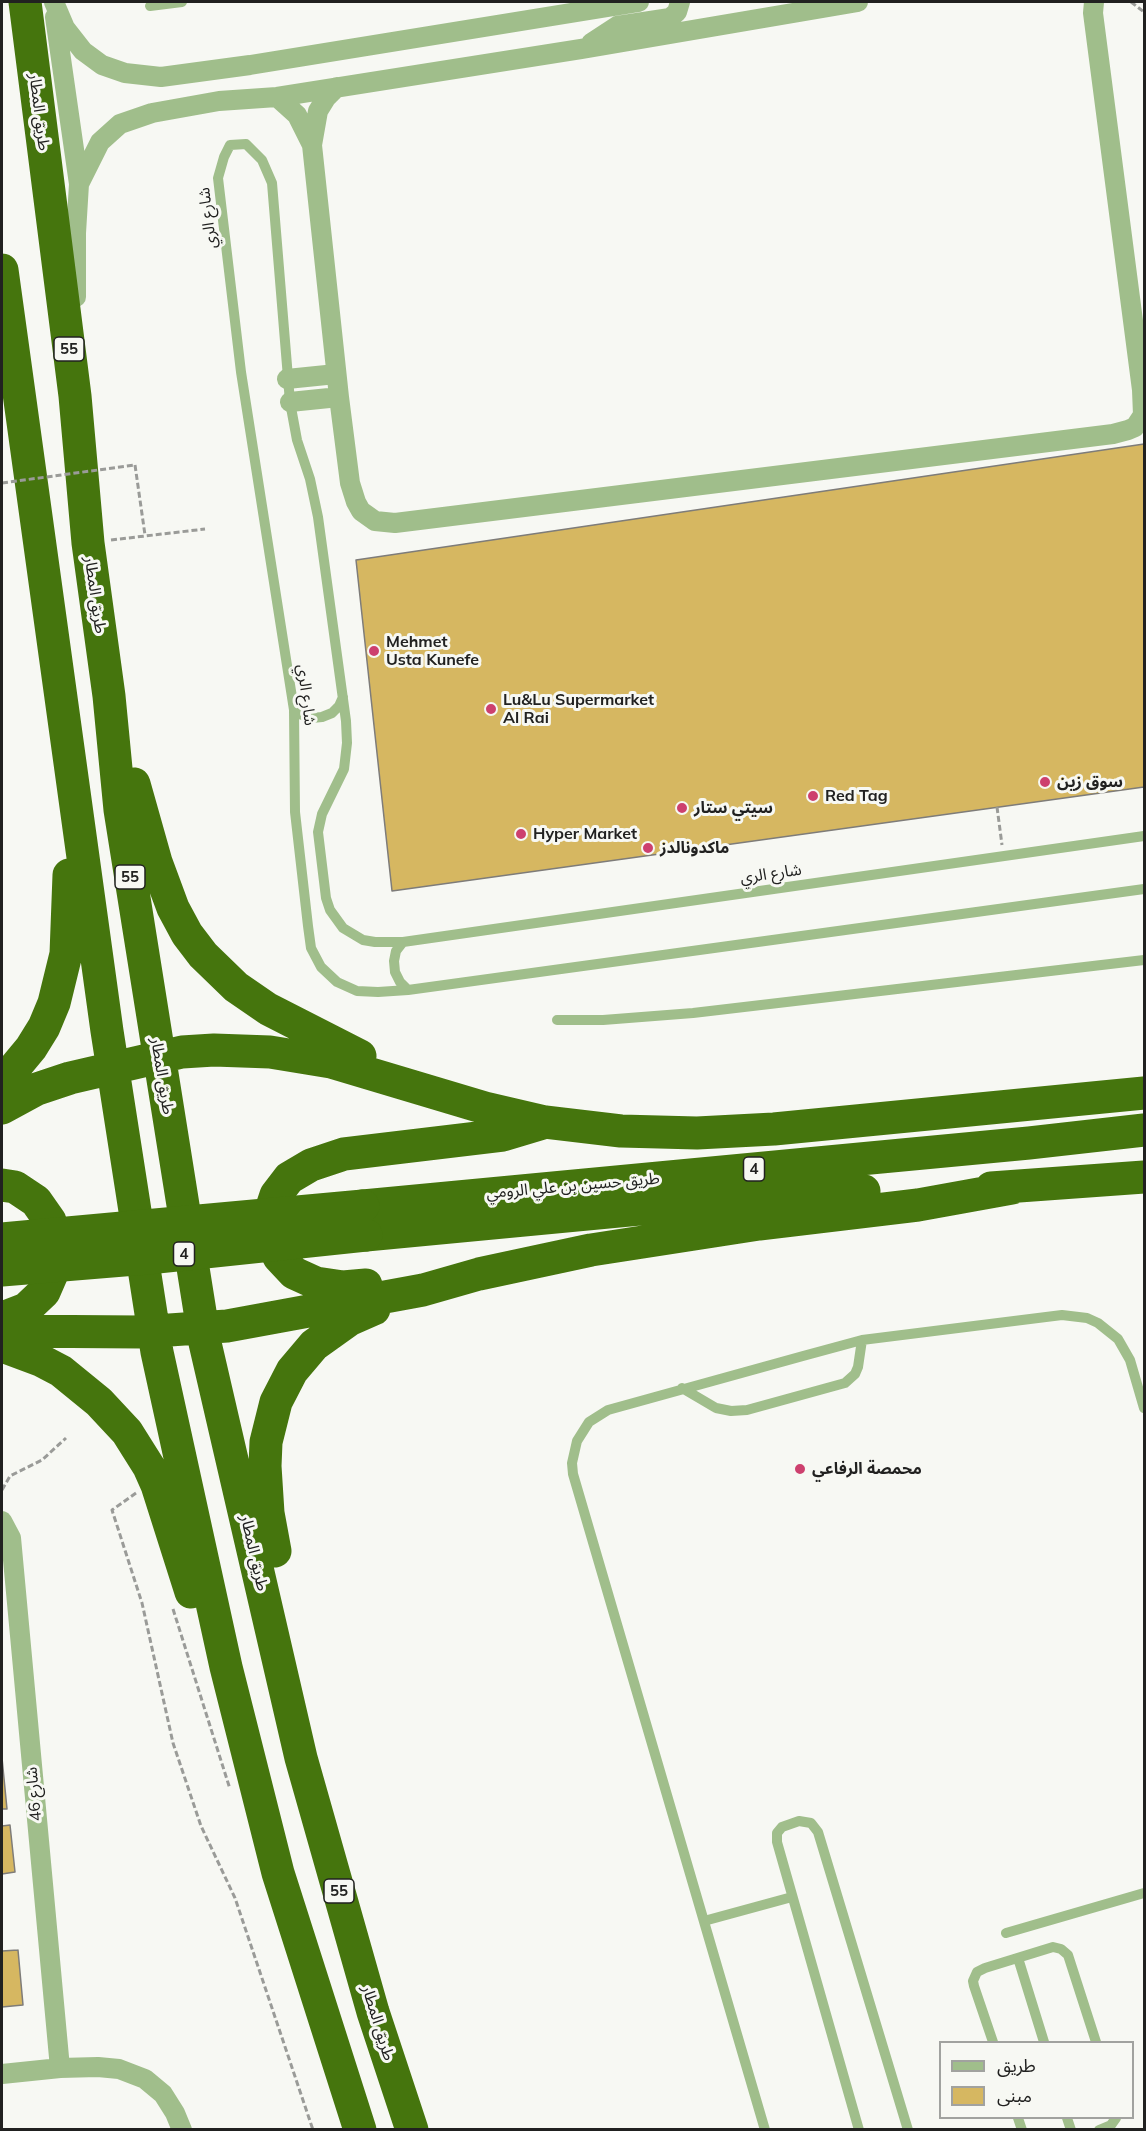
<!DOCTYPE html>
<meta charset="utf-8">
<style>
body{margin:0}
#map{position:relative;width:1146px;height:2131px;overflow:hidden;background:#f7f8f3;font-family:Mulish,"Noto Sans Arabic",sans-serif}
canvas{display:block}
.frame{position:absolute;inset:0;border:3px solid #212120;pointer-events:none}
.legend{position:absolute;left:939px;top:2041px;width:195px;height:78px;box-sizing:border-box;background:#f7f8f3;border:2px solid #a1a29f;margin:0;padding:8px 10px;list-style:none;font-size:18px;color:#212120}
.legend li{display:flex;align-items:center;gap:12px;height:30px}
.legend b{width:30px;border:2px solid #a1a29f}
</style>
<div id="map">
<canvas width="1146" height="2131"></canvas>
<div class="frame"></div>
<ul class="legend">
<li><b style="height:8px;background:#a0be8b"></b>طريق</li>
<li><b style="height:16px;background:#d6b761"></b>مبنى</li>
</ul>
</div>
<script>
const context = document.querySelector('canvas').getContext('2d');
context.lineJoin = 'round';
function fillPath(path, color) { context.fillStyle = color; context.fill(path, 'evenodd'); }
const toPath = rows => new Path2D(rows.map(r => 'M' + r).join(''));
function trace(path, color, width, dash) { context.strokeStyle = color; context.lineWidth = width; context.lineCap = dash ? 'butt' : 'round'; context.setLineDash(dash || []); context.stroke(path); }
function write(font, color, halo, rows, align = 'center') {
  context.font = font + ' Mulish,"Noto Sans Arabic",sans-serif'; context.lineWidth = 6; context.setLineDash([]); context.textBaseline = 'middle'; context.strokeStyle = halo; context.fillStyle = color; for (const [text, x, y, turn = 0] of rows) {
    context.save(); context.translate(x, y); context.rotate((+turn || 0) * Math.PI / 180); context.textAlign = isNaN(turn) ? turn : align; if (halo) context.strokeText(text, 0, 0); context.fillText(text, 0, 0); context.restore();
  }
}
const building = toPath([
 [1144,444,1144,787,392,891,356,560,1144,444],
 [2,1758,7,1809,2,1809,2,1758],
 [10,1825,15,1872,2,1874,2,1826,10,1825],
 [18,1950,23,2005,2,2007,2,1951,18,1950]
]);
const path = toPath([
 [1131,2,1144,12],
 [135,465,145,535],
 [111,540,205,529],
 [997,807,1002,845],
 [2,1490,10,1476,42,1460,66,1438],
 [136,1493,112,1510,142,1603,173,1743,201,1826,235,1898,313,2130],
 [173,1609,230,1789]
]);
const lane = toPath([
 [150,6,182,2],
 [294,710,302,715,312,718,322,717,332,713,339,706,343,697],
 [1144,836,403,942,375,942,363,940,343,928,330,910,326,898,318,832,322,814,344,769,347,743,346,721,318,517,310,479,297,440,290,402,272,183,262,160,246,144,230,145,224,157,218,178,241,372,294,710,295,812,308,926,311,948,321,967,337,982,357,991,378,992,408,990,1144,889],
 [403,942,396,951,394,961,395,972,400,982,408,990],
 [557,1020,603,1020,693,1013,1144,960],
 [682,1388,716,1408,731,1411,747,1410,845,1383,855,1374,858,1367,862,1340],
 [704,1921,792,1897],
 [1006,1933,1144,1893],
 [1018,1958,1044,2042],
 [993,2042,974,1986,973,1981,977,1972,985,1968,1053,1947,1061,1949,1068,1955,1096,2042],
 [1018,2118,1022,2130],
 [1067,2118,1071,2130],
 [765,2130,573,1474,572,1463,577,1441,589,1422,608,1410,803,1356,862,1340,1062,1315,1087,1318,1098,1323,1118,1339,1130,1360,1144,1408],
 [859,2130,777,1842,777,1833,782,1827,799,1821,811,1823,818,1832,908,2130],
 [1099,2130,1111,2125,1116,2118]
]);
const street = toPath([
 [54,2,65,28,83,51,102,65,125,73,161,77,250,65,639,2],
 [55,17,79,184],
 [591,43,617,26,670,18,677,12,680,2],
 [337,87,326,98,318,111,312,145,339,397,350,483,356,502,361,511,375,521,395,523,1113,434,1128,430,1135,427,1143,415,1142,390,1093,13,1094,2],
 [277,97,297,115,312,145],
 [76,297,76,233,79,184,100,142,120,124,152,113,219,101,277,97,581,49,858,2],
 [287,379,336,374],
 [290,402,339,397],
 [2,1521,11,1538,60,2068],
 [2,2074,60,2068,98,2067,119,2069,145,2079,163,2094,175,2113,182,2130]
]);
const highway = toPath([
 [25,2,75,396,88,543,109,696,120,810,205,1343,301,1758,373,2012,412,2130],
 [2,270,107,1031,157,1352,226,1667,278,1873,360,2130],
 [134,784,156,862,173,908,187,934,203,955,236,987,268,1009,360,1056],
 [2,1083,31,1048,44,1027,54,1003,66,954,69,875],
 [2,1108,37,1089,70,1078,182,1052,214,1050,270,1052,331,1062,485,1108,545,1122,621,1131,697,1133,774,1129,1144,1093],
 [2,1185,15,1187,36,1201,50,1221,57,1245,54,1269,44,1292,26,1309,2,1318],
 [991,1188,1144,1177],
 [363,1206,1029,1143,1144,1130],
 [366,1235,745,1199,864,1191],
 [366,1285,343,1287,316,1283,294,1273,279,1257,270,1237,269,1216,276,1195,289,1178,311,1165,344,1154,503,1135,543,1123],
 [2,1331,141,1332,227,1326,423,1290,479,1274,591,1250,759,1224,918,1205,1012,1188],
 [2,1346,40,1360,61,1371,99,1402,127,1432,149,1467,157,1485,191,1592],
 [275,1551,268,1513,265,1466,266,1442,276,1402,292,1371,314,1345,349,1320,374,1309]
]);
const pathBridge = toPath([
 [2,483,135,465]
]);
const highwayBridge = toPath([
 [2,1239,363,1206],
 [2,1270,148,1258,366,1235]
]);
const markers = [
 [374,651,6,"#cd406e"],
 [491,709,6,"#cd406e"],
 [1045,782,6,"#cd406e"],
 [813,796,6,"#cd406e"],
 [682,808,6,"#cd406e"],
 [521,834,6,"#cd406e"],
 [648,848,6,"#cd406e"],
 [800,1469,6,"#cd406e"]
];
const shields = [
 [69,349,30],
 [130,877,30],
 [754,1169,21],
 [184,1254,21],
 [339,1891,30]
];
const shieldNames = [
 ["55",69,349],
 ["55",130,877],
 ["4",754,1169],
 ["4",184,1254],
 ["55",339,1891]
];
const streetNames = [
 ["طريق المطار",39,112,83],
 ["شارع الري",208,218,-97],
 ["طريق المطار",95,595,82],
 ["شارع الري",306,695,83],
 ["شارع الري",771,874,-8],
 ["طريق المطار",162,1076,81],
 ["طريق حسين بن علي الرومي",573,1186,-5],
 ["طريق المطار",254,1553,77],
 ["شارع 46",34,1794,-95],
 ["طريق المطار",378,2023,73]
];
const poiNames = [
 ["Mehmet",386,642],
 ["Usta Kunefe",386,660],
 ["Lu&Lu Supermarket",503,700],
 ["Al Rai",503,718],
 ["سوق زين",1057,782],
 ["Red Tag",825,796],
 ["سيتي ستار",694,808],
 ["Hyper Market",533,834],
 ["ماكدونالدز",660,848],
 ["محمصة الرفاعي",812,1469]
];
fillPath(building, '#d6b761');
trace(building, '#7e7c79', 1.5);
trace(path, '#9a9b98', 3, [6, 3]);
trace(lane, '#a0be8b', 10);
trace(street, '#a0be8b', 20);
trace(highway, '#45750d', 33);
trace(pathBridge, '#9a9b98', 3, [6, 3]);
trace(highwayBridge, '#45750d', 33);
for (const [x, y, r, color] of markers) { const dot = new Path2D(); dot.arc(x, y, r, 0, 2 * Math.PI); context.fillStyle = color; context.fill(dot); trace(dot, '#f7f8f3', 2); }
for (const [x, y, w] of shields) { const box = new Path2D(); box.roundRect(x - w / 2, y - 12, w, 24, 4.5); context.fillStyle = '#f7f8f3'; context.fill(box); trace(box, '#212120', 1.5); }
write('bold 15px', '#212120', null, shieldNames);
write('16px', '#212120', '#f7f8f3', streetNames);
write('bold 16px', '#212120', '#f7f8f3', poiNames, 'left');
</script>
